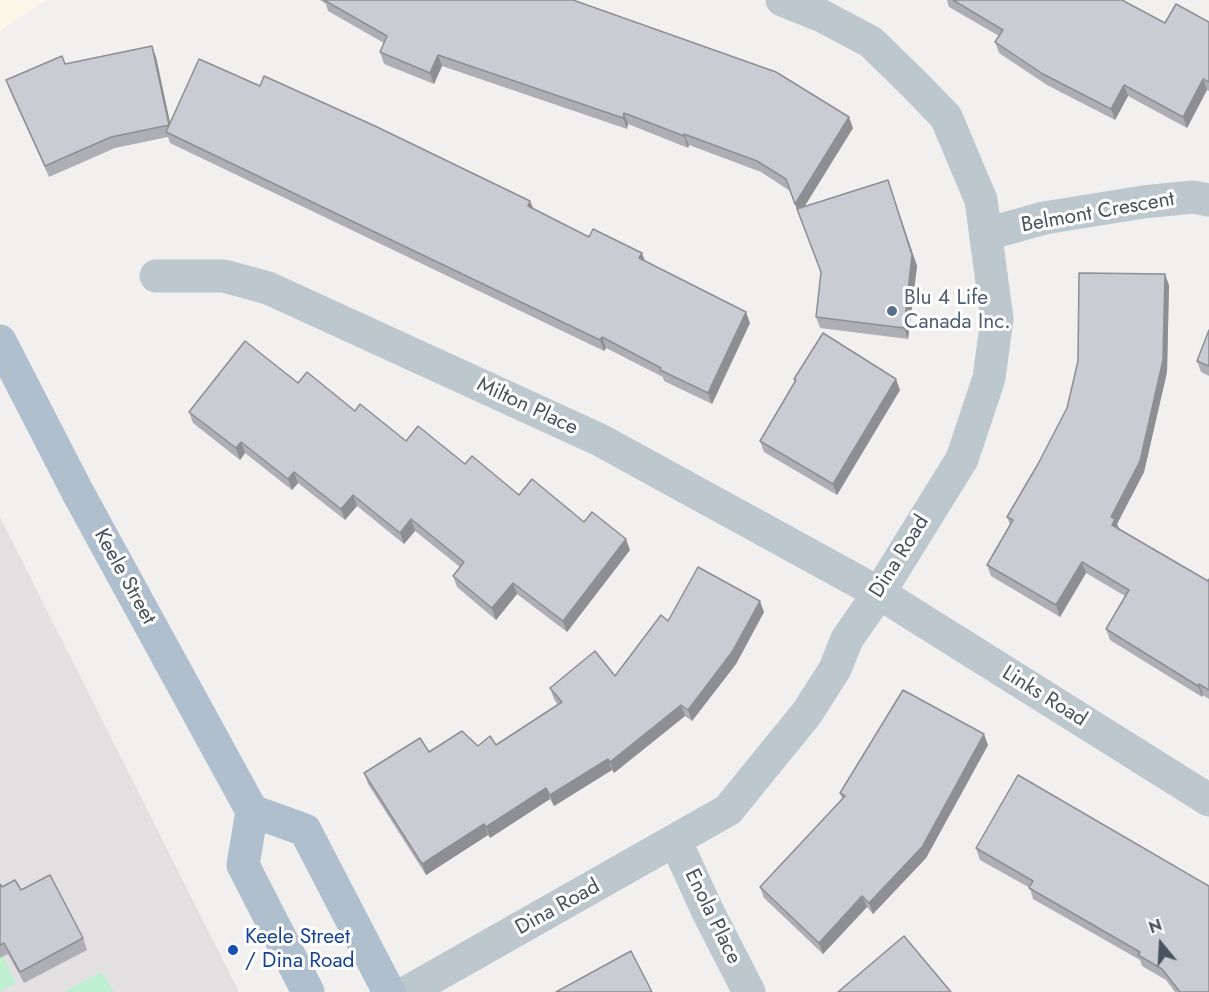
<!DOCTYPE html>
<style>
body{margin:0}
#map{position:relative;width:1209px;height:992px;overflow:hidden;background:#f2efef;font-family:Jost,sans-serif}
canvas{display:block}
.north{position:absolute;left:1131px;top:914px;width:60px;height:60px;-webkit-text-stroke:4px #fff;paint-order:stroke;rotate:342deg;font-size:16px;font-weight:700;line-height:24px;text-align:center;color:#47535d}
.north::after{content:'';display:block;margin:auto;width:21px;height:27px;background:#47535d;clip-path:polygon(50% 0,100% 100%,50% 72%,0 100%)}
</style>
<div id="map">
<canvas width="1209" height="992"></canvas>
<div class="north">N</div>
</div>
<script>
const context = document.querySelector('canvas').getContext('2d');
context.lineJoin = 'round';
function fillPath(path, color) { context.fillStyle = color; context.fill(path, 'evenodd'); }
const toPath = rows => new Path2D(rows.map(r => 'M' + r).join(''));
function trace(path, color, width, dash) { context.strokeStyle = color; context.lineWidth = width; context.lineCap = dash ? 'butt' : 'round'; context.setLineDash(dash || []); context.stroke(path); }
function write(font, color, halo, rows, align = 'center') {
  context.font = font + ' Jost,sans-serif'; context.lineWidth = 6; context.setLineDash([]); context.textBaseline = 'middle'; context.strokeStyle = halo; context.fillStyle = color; for (const [text, x, y, turn = 0] of rows) {
    context.save(); context.translate(x, y); context.rotate((+turn || 0) * Math.PI / 180); context.textAlign = isNaN(turn) ? turn : align; if (halo) context.strokeText(text, 0, 0); context.fillText(text, 0, 0); context.restore();
  }
}
const commercial = toPath([
 [0,0,47,0,0,31]
]);
const education = toPath([
 [0,517,239,992,0,992]
]);
const green = toPath([
 [3,956,16,983,0,991,0,957],
 [101,972,114,992,64,992]
]);
const minor = toPath([
 [987,234,1044,218,1143,202,1193,197,1209,200],
 [156,276,224,276,268,288,600,440,879,593,1209,800],
 [676,842,708,912,749,992],
 [407,992,728,810,807,713,835,669,847,639,879,593,962,459,989,378,997,319,981,200,946,117,915,85,871,42,822,16,782,0]
]);
const major = toPath([
 [0,341,77,491,252,811,243,865,308,992],
 [252,811,305,830,389,992]
]);
const wall = toPath([
 [320,0,573,0,853,128,805,206,892,192,917,266,908,339,820,328,816,317,821,272,790,191,761,172,689,145,688,148,628,124,627,129,442,66,434,84,384,64,380,52,384,43,328,11,326,4],
 [947,0,1122,0,1165,23,1209,22,1209,91,1207,90,1187,128,1128,96,1115,120,1047,85,999,53,995,42,999,36,949,7],
 [156,57,170,124,260,86,530,201,534,209,589,237,645,261,750,323,712,404,664,381,663,377,606,348,604,351,170,143,168,137,115,148,49,177,10,91,6,80,65,64],
 [1169,285,1167,372,1144,472,1117,524,1119,529,1208,581,1209,579,1209,699,1203,695,1202,697,1110,640,1106,629,1125,596,1086,573,1060,617,991,576,987,565,1010,525,1007,517],
 [1209,330,1209,376,1201,372,1197,361],
 [794,379,900,390,837,495,764,452,760,441,795,382],
 [298,383,355,411,406,441,465,464,519,495,584,522,630,550,567,632,517,594,496,620,457,587,453,576,460,567,415,531,404,544,357,506,345,520,298,483,292,490,245,453,240,460,193,423,189,412],
 [764,612,736,664,692,721,685,716,614,773,612,770,554,806,550,799,490,838,488,835,426,875,368,784,364,773,478,746,496,745,558,705,554,699,550,688,615,676,668,621],
 [988,745,926,858,873,914,867,907,823,954,764,898,760,887,842,799,840,793],
 [1018,775,1209,992,1175,992,1166,980,1142,966,1140,960,1033,899,1030,888,980,860,976,848],
 [0,884,2,887,21,890,83,938,87,950,24,983,8,954,0,958]
]);
const shadedWall = toPath([
 [152,46,156,57,173,136,169,125],
 [438,55,442,66,434,84,430,73],
 [1203,79,1207,90,1187,128,1183,117],
 [1124,85,1128,96,1115,120,1111,109],
 [624,113,628,124,627,129,623,118],
 [849,117,853,128,799,215,795,204],
 [684,134,689,145,688,148,684,136],
 [892,192,917,266,908,339,904,328],
 [530,201,534,212,528,206],
 [642,253,646,264,639,258],
 [1165,274,1169,285,1167,372,1144,472,1117,524,1120,530,1112,525,1111,517],
 [746,312,750,323,712,404,708,393],
 [602,337,606,348,604,351,600,340],
 [896,379,900,390,837,495,833,484],
 [241,442,245,453,240,460,236,448],
 [294,472,298,483,292,490,288,479],
 [353,495,357,506,345,520,341,509],
 [411,519,415,531,404,544,400,533],
 [626,539,630,550,567,632,563,621],
 [1082,562,1086,573,1060,617,1056,605],
 [513,583,517,594,496,620,492,608],
 [760,601,764,612,736,664,692,721,688,710],
 [1199,684,1203,695,1202,697,1198,686],
 [681,705,685,716,614,773,610,762],
 [984,734,988,745,926,858,873,914,869,903],
 [608,759,612,770,554,806,550,795],
 [546,788,550,799,490,838,486,827],
 [484,824,488,835,426,875,422,864],
 [862,896,867,907,823,954,819,943]
]);
const building = toPath([
 [324,0,573,0,776,72,849,117,795,204,786,179,757,161,684,134,684,136,624,113,623,118,438,55,430,73,380,52,387,36,324,0],
 [953,0,1122,0,1165,23,1176,4,1209,22,1209,82,1203,79,1183,117,1124,85,1111,109,1043,74,995,42,1003,30,953,0],
 [152,46,169,125,111,137,45,166,6,80,62,56,65,64,152,46],
 [199,59,260,86,264,76,375,126,530,201,528,206,589,237,593,229,642,253,639,258,746,312,708,393,660,370,661,368,602,337,600,340,166,132,199,59],
 [888,180,912,255,904,328,816,317,821,272,797,209,888,180],
 [1079,273,1165,274,1163,360,1140,461,1111,517,1115,519,1112,525,1208,581,1209,579,1209,690,1199,684,1198,686,1106,629,1129,590,1082,562,1056,605,987,565,1013,520,1007,517,1038,464,1067,408,1078,361,1079,273],
 [1209,330,1209,366,1197,361,1209,330],
 [823,333,896,379,833,484,760,441,796,380,794,379,823,333],
 [245,341,298,383,307,372,355,411,360,404,406,441,418,426,465,464,472,456,519,495,532,479,584,522,592,512,626,539,563,621,513,583,492,608,453,576,464,562,411,519,400,533,353,495,341,509,294,472,288,479,241,442,236,448,189,412,245,341],
 [698,567,760,601,732,652,688,710,681,705,610,762,608,759,550,795,546,788,486,827,484,824,422,864,364,773,420,738,429,752,462,731,478,746,490,736,496,745,562,702,550,688,595,651,615,676,661,615,668,621,698,567],
 [903,690,984,734,922,847,869,903,862,896,819,943,760,887,845,796,840,793,903,690],
 [1018,775,1209,886,1209,992,1180,992,1162,969,1138,955,1140,952,1029,888,1033,881,976,848,1018,775],
 [50,875,83,938,20,972,4,943,0,945,0,884,2,887,15,880,21,890,50,875],
 [904,936,951,992,838,992,904,936],
 [631,951,652,992,556,992,631,951]
]);
const markers = [
 [892,311,6,"#5c6f8a"],
 [233,950,6,"#1a4fb4"]
];
const streetNames = [
 ["Belmont Crescent",1098,213,-10],
 ["Milton Place",527,407,25],
 ["Dina Road",900,557,-58],
 ["Keele Street",124,577,61],
 ["Links Road",1044,697,32],
 ["Dina Road",558,908,-29],
 ["Enola Place",712,917,64]
];
const serviceNames = [
 ["Blu 4 Life",904,299],
 ["Canada Inc.",904,323]
];
const transitNames = [
 ["Keele Street",245,938],
 ["/ Dina Road",245,962]
];
fillPath(commercial, '#fcf6e9');
fillPath(education, '#e3e0e1');
fillPath(green, '#beefd0');
trace(minor, '#bdc7ce', 33);
trace(major, '#afbfce', 33);
fillPath(wall, '#adafb5');
fillPath(shadedWall, '#8d8f93');
fillPath(building, '#c9ccd2');
trace(building, '#8d8f93', 1.5);
for (const [x, y, r, color] of markers) { const dot = new Path2D(); dot.arc(x, y, r, 0, 2 * Math.PI); context.fillStyle = color; context.fill(dot); trace(dot, '#fff', 2); }
write('21px', '#47535d', '#fff', streetNames);
write('21px', '#4e5e75', '#fff', serviceNames, 'left');
write('21px', '#164399', '#fff', transitNames, 'left');
</script>
